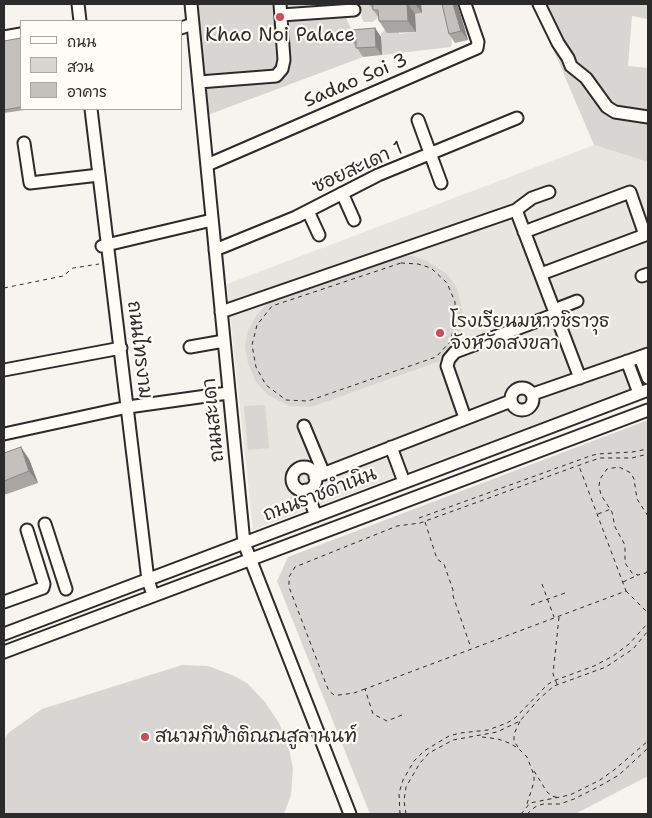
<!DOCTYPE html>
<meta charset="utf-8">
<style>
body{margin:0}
#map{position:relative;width:652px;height:818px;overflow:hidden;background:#f5f4ef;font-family:"Shantell Sans","Playpen Sans Thai",sans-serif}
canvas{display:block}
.frame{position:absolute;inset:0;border:5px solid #2b2b2b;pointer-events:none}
.legend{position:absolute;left:20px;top:20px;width:162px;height:90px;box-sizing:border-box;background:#fdfcf7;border:1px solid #a9a8a5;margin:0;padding:6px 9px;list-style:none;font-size:15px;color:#2b2b2b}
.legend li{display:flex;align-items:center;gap:10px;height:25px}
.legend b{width:25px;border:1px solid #a9a8a5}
</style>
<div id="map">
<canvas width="652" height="818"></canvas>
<div class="frame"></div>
<ul class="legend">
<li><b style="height:6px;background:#fdfcf7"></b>ถนน</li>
<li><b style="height:14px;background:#d7d6d2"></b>สวน</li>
<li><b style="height:14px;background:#c2c1be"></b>อาคาร</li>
</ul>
</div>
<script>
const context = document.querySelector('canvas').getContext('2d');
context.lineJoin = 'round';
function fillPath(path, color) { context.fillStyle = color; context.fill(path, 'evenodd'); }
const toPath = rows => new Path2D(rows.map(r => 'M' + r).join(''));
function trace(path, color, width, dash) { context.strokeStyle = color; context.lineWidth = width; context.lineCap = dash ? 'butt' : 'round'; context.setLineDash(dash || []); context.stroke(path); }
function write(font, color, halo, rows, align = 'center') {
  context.font = font + ' "Shantell Sans","Playpen Sans Thai",sans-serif'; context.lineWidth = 4.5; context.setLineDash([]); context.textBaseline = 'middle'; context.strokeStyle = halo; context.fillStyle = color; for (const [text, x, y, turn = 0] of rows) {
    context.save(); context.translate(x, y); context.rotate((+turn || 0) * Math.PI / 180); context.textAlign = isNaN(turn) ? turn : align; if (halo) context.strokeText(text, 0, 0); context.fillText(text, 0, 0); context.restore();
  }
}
const built = toPath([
 [594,145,648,162,648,382,253,530,227,284]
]);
const green = toPath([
 [192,4,276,4,280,63,277,70,264,73,201,79],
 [283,4,346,4,289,7,286,7],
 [360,4,376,4,378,18,372,22,364,22,362,19],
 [421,4,445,4,452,42,451,47,382,55,381,33,387,28,399,32,399,34,416,32,415,14,422,13],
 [534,4,648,4,648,19,632,16,628,66,648,68,648,162,594,145],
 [345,15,363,57,205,116,202,85,279,78,287,23,292,21],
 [412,256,427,261,447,274,457,288,462,309,461,330,451,349,440,361,311,407,289,406,268,395,256,382,248,363,245,347,248,331,256,316,270,300,399,257],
 [265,405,269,448,248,450,244,406],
 [648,420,648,776,575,814,370,814,277,581,288,557],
 [182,665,208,666,232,675,247,683,265,702,279,723,288,745,293,768,291,795,284,814,4,814,4,741,8,733,42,709]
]);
const path = toPath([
 [401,263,418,264,431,268,447,283,455,302,455,324,450,342,436,357,308,401,286,400,266,385,256,367,252,345,257,325,272,306,401,263],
 [4,288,63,276,73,268,99,264],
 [598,514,611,509],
 [648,516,637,499,634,479,631,473,619,467,607,469,600,479,599,486,601,495,612,512,615,527,625,545,625,563,632,573,638,575,646,573,648,569],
 [419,518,590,456,597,454,632,452,648,449],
 [425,522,437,559,444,564,453,590,453,596,471,648],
 [648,535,648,545],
 [623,582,638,575],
 [542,584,554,617],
 [626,591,648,613],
 [531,605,565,593],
 [557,684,553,674,559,617],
 [365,689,354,693,339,695,334,695,329,691,326,684,289,587,289,577,295,567,397,526,420,523,588,462,600,458,632,458,648,454],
 [402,715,387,721,373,714,365,689,626,591,579,466],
 [482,737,498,739,509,743,518,748,527,757,534,775,534,782,526,807],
 [518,747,514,741,514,734,520,721],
 [534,771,547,792,552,796,559,798],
 [400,814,399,793,403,780,414,761,424,751,449,736,460,733,488,730,507,723,515,718,547,685,553,681,594,666,613,656,629,644,648,623],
 [406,814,404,801,406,787,420,763,429,753,453,740,497,732,520,721,539,699,554,686,606,667,633,649,648,631],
 [521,814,530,803,570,795,600,780,614,770,648,741],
 [527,814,535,807,543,804,560,804,574,799,598,787,619,775,648,748]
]);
const minor = toPath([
 [78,4,80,21],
 [191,4,244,543,350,814],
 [539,4,558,43,568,58,571,66,586,78,607,107,615,112,648,117],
 [281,15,354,10],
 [181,28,193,24],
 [4,37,21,34],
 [199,82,276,76,282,69,284,60,280,4],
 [91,109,148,580,153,595],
 [418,120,441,183],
 [24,143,30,183,99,175],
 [207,165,477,48,478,42,465,4],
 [342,193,354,220],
 [516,210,580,378],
 [308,211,319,235],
 [524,232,630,192,645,235,648,234],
 [102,246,212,220],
 [215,250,296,217,378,175,517,118],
 [541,274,645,235],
 [642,276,648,274],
 [554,310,577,301],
 [221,312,516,210,532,198,549,192],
 [190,347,224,341],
 [640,357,648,378],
 [627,361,639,393],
 [4,370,121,348],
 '511 399a11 11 0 1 1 22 0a11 11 0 1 1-22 0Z',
 [533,394,648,354],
 [465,418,447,366,449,359,455,352,556,314],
 [304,426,324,474],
 [4,434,128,407,228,393],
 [391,447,404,482],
 '292 479a12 12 0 1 1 24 0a12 12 0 1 1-24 0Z',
 [315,477,511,401],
 [306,490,316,516],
 [45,524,66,589],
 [4,602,43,588,44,584,27,530],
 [4,634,648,390],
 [4,652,648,410]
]);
const wall = toPath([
 [369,4,421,4,422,13,415,14,416,32,387,33,379,21,379,18],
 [458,6,468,40,455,43,449,34],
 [375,28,381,37,382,55,363,57,351,39],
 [21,38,21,109,32,109,4,113,4,56],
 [4,453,29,459,38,483,4,495]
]);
const shadedWall = toPath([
 [407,4,408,4,415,14,416,32,408,21],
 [415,4,421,4,422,13],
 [453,4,458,4,458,6,468,40,461,31],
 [375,28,381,37,382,55,376,47],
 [21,447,29,459,38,483,29,471]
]);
const building = toPath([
 [373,4,407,4,408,21,379,21,378,10,373,10,373,4],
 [442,4,453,4,461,31,449,34,442,4],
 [375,28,376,47,356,48,356,39,351,39,351,30,375,28],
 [21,38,21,107,4,110,4,41,21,38],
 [21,447,29,471,4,481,4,453,21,447]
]);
const markers = [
 [280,17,5,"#d1495b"],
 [440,333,5,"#d1495b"],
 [145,737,5,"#d1495b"]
];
const poiNames = [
 ["Khao Noi Palace",280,36,"center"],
 ["โรงเรียนมหาวชิราวุธ",450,322],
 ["จังหวัดสงขลา",450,344],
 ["สนามกีฬาติณณสูลานนท์",155,737]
];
const streetNames = [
 ["Sadao Soi 3",356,81,-23],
 ["ซอยสะเดา 1",358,168,-25],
 ["ถนนไทรงาม",139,350,83],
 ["ถนนสะเดา",214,420,-96],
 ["ถนนราชดำเนิน",320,495,-21]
];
fillPath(built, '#e6e5e0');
fillPath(green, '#d7d6d2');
trace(minor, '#2b2b2b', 15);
trace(path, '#2b2b2b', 1, [4, 4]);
trace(minor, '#fdfcf7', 11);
fillPath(wall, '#a7a6a3');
fillPath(shadedWall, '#888785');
fillPath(building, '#c2c1be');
trace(building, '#888785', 1);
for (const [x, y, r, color] of markers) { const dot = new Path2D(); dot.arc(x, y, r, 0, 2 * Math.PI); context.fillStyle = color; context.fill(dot); trace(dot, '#fdfcf7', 2); }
write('19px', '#2b2b2b', '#fdfcf7', poiNames, 'left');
write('19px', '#2b2b2b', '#fdfcf7', streetNames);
</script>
